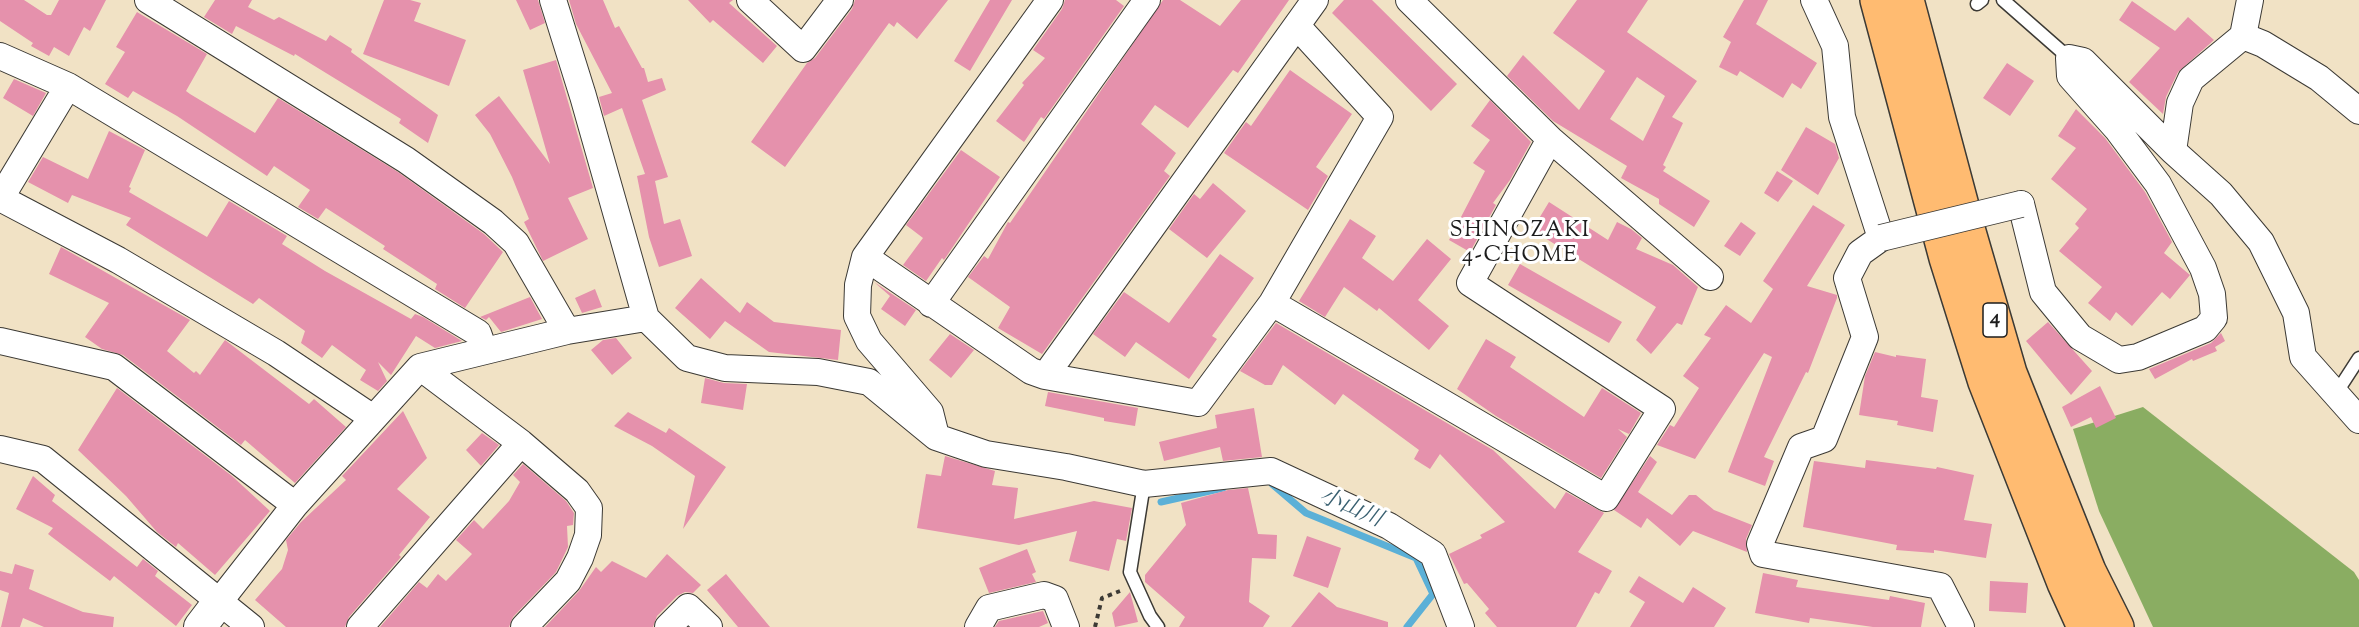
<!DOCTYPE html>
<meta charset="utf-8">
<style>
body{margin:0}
canvas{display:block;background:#f1e2c5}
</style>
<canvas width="2359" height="627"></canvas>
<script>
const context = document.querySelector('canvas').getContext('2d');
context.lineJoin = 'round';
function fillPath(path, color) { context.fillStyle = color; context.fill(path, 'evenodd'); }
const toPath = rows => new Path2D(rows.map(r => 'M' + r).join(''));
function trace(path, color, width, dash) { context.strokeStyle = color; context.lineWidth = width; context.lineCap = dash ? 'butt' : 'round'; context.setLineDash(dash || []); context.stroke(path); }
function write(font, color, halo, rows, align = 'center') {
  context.font = font + ' "Sorts Mill Goudy","Noto Serif JP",serif'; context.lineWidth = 6; context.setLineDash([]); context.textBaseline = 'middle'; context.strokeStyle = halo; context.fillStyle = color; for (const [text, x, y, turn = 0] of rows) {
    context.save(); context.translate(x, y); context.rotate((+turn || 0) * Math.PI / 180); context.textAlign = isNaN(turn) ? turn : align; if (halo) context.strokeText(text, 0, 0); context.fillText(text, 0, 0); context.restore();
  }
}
const forest = toPath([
 [2143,407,2354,572,2359,580,2359,627,2153,627,2099,511,2073,429]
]);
const stream = toPath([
 [1272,484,1306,513,1416,558,1433,594,1407,627],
 [1161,502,1223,488]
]);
const building = toPath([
 [0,0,24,0,47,15,51,15,59,0,106,0,90,31,84,27,69,56,54,47,49,56,31,46,33,43,0,21],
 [215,0,252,0,248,7,274,20,279,17,326,41,330,35,352,49,351,52,438,115,428,143,399,123,401,119,295,54,294,56,236,26,232,34,204,17],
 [384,0,410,0,421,3,414,21,466,40,449,86,363,54],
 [516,0,538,0,545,23,530,30],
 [569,0,603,0,615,28,619,26,642,68,644,68,648,82,662,78,666,90,642,100,668,177,655,181,664,224,680,219,692,256,659,267,649,237,637,176,645,174,622,108,604,116,599,97,612,93,576,24],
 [688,0,733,0,729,3,777,46,763,63,713,20,710,23],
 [855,0,948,0,917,39,897,22,894,27,889,23,785,167,751,142,807,63,815,58,852,9],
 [990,0,1012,0,970,71,954,61],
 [1065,0,1116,0,1124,6,1044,119,1041,117,1024,142,996,121,1024,85,1022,83,1045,58,1033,50,1062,9],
 [1163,0,1180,0,1220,26,1241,0,1289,0,1238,73,1233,70,1188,128,1155,105,1141,124,1176,153,1164,171,1170,176,1042,354,998,328,1010,307,968,277,984,256,988,259,1008,222,1010,223],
 [1344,0,1372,0,1457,84,1431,111,1332,13],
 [1577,0,1648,0,1627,32,1697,81,1672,117,1683,123,1663,165,1666,167,1663,171,1710,201,1694,227,1659,204,1659,199,1621,178,1627,166,1553,121,1507,76,1523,55,1579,110,1605,71,1553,33],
 [1637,77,1665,96,1643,141,1610,119],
 [1744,0,1768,0,1756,24,1817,63,1801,89,1792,83,1783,98,1740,71,1737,76,1719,67,1731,42,1723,37],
 [2132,1,2175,31,2188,17,2214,40,2178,72,2166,97,2163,114,2129,82,2160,48,2119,20],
 [137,12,207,54,186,91,190,94,255,133,278,98,398,172,484,234,503,252,465,308,435,289,437,284,383,249,385,246,326,208,318,219,298,207,310,190,274,166,267,176,177,116,133,91,128,98,105,84,125,52,116,47],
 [556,60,593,188,568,198,588,239,543,261,524,222,529,219,512,177,490,134,475,115,499,96,550,164,523,70],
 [2007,63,2034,81,2010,116,1983,98],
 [1290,70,1352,114,1316,167,1328,176,1308,210,1224,153,1246,122,1251,126],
 [14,79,46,93,33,116,3,98],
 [1490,100,1531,142,1510,180,1493,203,1496,205,1470,252,1449,240,1485,171,1473,163,1490,140,1471,126],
 [2076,109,2105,138,2145,192,2172,242,2164,253,2190,275,2170,299,2162,292,2132,326,2116,312,2110,321,2088,303,2102,287,2059,251,2079,228,2075,224,2087,209,2051,179,2076,148,2058,136],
 [1806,127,1835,144,1839,158,1818,195,1781,170],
 [109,131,145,150,129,187,131,188,129,192,207,237,229,201,287,236,282,244,325,271,411,319,415,314,423,317,462,341,435,348,416,336,391,375,378,362,387,381,378,391,360,380,366,370,332,345,322,358,301,343,305,331,259,298,253,304,126,225,131,218,72,195,68,203,28,182,43,157,88,179],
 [961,150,1000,177,944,260,942,258,926,281,903,265,923,238,906,225],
 [1777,171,1793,181,1778,202,1764,193],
 [1213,183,1246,211,1207,258,1169,229,1194,194,1200,199],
 [1549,202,1608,240,1617,222,1631,229,1642,238,1636,249,1673,265,1698,287,1682,325,1677,323,1651,354,1636,340,1656,307,1532,230],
 [1813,205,1845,225,1807,286,1837,295,1837,298,1808,373,1806,372,1764,457,1774,461,1765,486,1728,472,1772,357,1764,353,1695,459,1657,445,1670,425,1674,427,1699,388,1683,376,1711,338,1704,335,1726,305,1751,323,1773,289,1763,281],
 [1350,219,1376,236,1362,258,1393,281,1427,239,1451,259,1418,300,1449,326,1429,350,1379,308,1377,311,1344,287,1325,317,1299,301],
 [1741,222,1756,233,1740,256,1724,246],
 [61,247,190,320,167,351,194,373,196,371,200,375,225,340,309,404,314,399,346,427,295,483,245,440,241,445,123,355,102,349,85,337,109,303,49,274],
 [1220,254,1254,278,1212,336,1217,339,1189,379,1136,342,1125,357,1093,334,1124,292,1169,323],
 [1520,264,1622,322,1609,343,1508,285],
 [701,278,740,313,747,302,774,322,841,330,838,360,769,352,725,321,710,339,675,308],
 [874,282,916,310,905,326,881,309,890,296],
 [595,289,602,307,582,313,575,298],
 [530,297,542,319,501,332,489,317,486,320,480,317],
 [2048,322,2092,371,2071,395,2026,341],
 [1276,323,1493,450,1555,509,1566,492,1604,513,1578,552,1612,571,1599,594,1595,592,1576,627,1497,627,1485,613,1489,609,1467,583,1464,584,1449,554,1482,538,1480,535,1505,522,1440,454,1430,469,1414,459,1419,450,1343,394,1335,405,1283,365,1272,385,1265,385,1240,371],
 [2221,333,2225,341,2215,347,2217,351,2193,361,2192,359,2155,379,2149,369,2211,343],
 [950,334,974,350,951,378,929,360],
 [616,338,632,358,612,375,591,350,603,340],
 [1486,339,1516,357,1510,367,1584,417,1602,388,1641,413,1629,434,1618,429,1627,437,1601,478,1496,416,1457,389],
 [1875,352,1896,357,1896,355,1926,359,1921,397,1938,400,1933,432,1897,425,1898,421,1859,415,1865,376],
 [705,378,724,383,747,384,743,410,701,403],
 [2100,386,2116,418,2096,428,2091,417,2071,427,2062,407],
 [117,388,232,476,270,511,215,575,178,543,176,547,157,532,126,496,78,450],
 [1048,392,1138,408,1135,426,1104,421,1104,418,1045,406],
 [1254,408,1262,457,1223,461,1220,447,1164,461,1159,442,1217,428,1215,415],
 [403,411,427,458,397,489,430,517,399,555,401,557,349,617,345,627,286,627,255,600,282,569,288,550,286,540,301,522,346,480,342,476],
 [628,412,666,433,669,428,726,467,683,529,695,476,652,446,614,426],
 [482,433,499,445,481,466,466,450],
 [945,456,995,471,992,485,1018,488,1014,519,1094,501,1132,508,1126,541,1117,539,1109,571,1069,561,1077,531,1019,545,917,528,926,474,941,476],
 [1650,456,1657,462,1638,492,1672,515,1689,495,1696,495,1714,510,1752,525,1746,539,1747,552,1693,531,1680,546,1647,518,1641,528,1614,510],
 [1866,460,1936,469,1937,467,1974,475,1964,520,1992,524,1986,558,1934,550,1934,553,1896,550,1897,545,1803,527,1814,461,1865,468],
 [523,464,566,501,574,513,573,525,567,526,568,547,556,572,513,617,509,627,380,627,419,582,427,588,438,574,446,581,472,554,456,540,474,520,483,529,509,501,520,482,513,475],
 [33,476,55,495,52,501,137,567,143,559,158,571,155,576,192,605,176,626,114,576,110,581,48,534,53,528,16,509],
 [1248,488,1258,534,1277,535,1276,559,1252,558,1249,602,1270,616,1263,627,1179,627,1185,617,1145,582,1145,575,1186,525,1181,503,1228,490],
 [1307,536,1341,548,1328,588,1293,576],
 [1027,549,1036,572,1032,574,1036,582,989,593,979,568],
 [667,554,701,585,693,593,685,592,677,596,657,616,653,627,545,627,579,591,596,567,601,572,612,561,646,578],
 [15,564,34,570,29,589,83,612,114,617,113,627,44,627,23,618,20,627,1,627,9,593,0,590,0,571,12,574],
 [1763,573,1798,580,1796,587,1889,600,1890,596,1925,603,1921,627,1873,627,1810,618,1809,623,1755,613],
 [726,574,770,627,738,627,707,590],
 [1639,576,1683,603,1693,587,1726,608,1714,627,1630,627,1645,602,1629,592],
 [1990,581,2028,583,2026,613,1989,611],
 [1130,592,1138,622,1115,627,1112,613],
 [1319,592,1337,607,1388,622,1388,627,1291,627],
 [1043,611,1048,623,1039,627,995,627,999,621]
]);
const path = toPath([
 [1095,627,1102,598,1120,591]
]);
const service = toPath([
 [2003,0,2069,58],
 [1977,4,1982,0],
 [2335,395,2359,358],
 [1144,484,1130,572,1150,616,1158,627]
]);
const minor = toPath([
 [148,0,406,160,493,222,516,243,567,331],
 [553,0,583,96,646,318,687,358,725,368,818,372,869,382,936,437,986,454,1066,467,1144,484,1271,471,1389,526,1433,554,1461,627],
 [750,0,803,49,840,0],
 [1409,0,1550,139,1710,277],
 [1814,0,1835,46,1842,117,1881,238,1860,253,1847,278,1865,337,1824,439,1801,447,1760,544,1763,554,1940,586,1961,627],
 [2243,36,2263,44,2319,78,2359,111],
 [0,56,68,86,478,333,484,350],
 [2173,151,2180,103,2191,79,2243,36,2250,0],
 [0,198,118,260,276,353,373,418],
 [0,199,68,86],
 [2021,204,2043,292,2080,337,2119,360,2138,357,2205,329,2214,318,2212,294,2203,268,2158,184,2117,129,2070,76,2069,58,2083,61,2173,151,2221,194,2261,242,2296,313,2303,357,2359,420],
 [865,257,1031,371,1045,376,1198,403,1272,303,1380,117,1297,26],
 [1272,303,1606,498,1662,409,1470,283,1550,139],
 [931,304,1147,0],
 [0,341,114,367,295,505],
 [420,367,521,443,577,491,589,508,588,535,580,558,568,581,524,627],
 [1045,376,1315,0],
 [935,432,930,412,869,341,857,316,858,285,865,257,1050,0],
 [0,449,43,459,251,627],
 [219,602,295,505,420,367,567,331,646,318],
 [360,627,521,443],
 [668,627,688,607,709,627],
 [978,627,989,608,1044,595,1055,599,1066,627]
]);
const tertiary = toPath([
 [200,627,219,602]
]);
const motorway = toPath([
 [1877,0,1946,258,1985,382,2064,583,2084,627],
 [1907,0,1969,232,2010,373,2089,571,2117,627]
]);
const minorBridge = toPath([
 [1881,238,2021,204]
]);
const shields = [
 [1995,320,24]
];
const shieldNames = [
 ["4",1995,320]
];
const neighbourhoodNames = [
 ["SHINOZAKI",1520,232],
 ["4-CHOME",1520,257]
];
const waterNames = [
 ["小山川",1350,510,23]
];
fillPath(forest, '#8aad62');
trace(stream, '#5bb0d7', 7);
fillPath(building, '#e591ac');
trace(service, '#3c3a35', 15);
trace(minor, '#3c3a35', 28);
trace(tertiary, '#3c3a35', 34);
trace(motorway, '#3c3a35', 36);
trace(path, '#3c3a35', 4, [4.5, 4.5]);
trace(service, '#fff', 12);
trace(minor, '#fff', 26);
trace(tertiary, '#fff', 32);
trace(motorway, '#ffbb71', 33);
trace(minorBridge, '#3c3a35', 28, []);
trace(minorBridge, '#fff', 26);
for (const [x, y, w] of shields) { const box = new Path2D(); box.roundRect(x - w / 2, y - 17, w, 34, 4.5); context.fillStyle = '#fff'; context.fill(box); trace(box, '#1c1c1c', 1.5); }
write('bold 20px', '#1c1c1c', null, shieldNames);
context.letterSpacing = '1.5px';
write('22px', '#1c1c1c', '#fff', neighbourhoodNames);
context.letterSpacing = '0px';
write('italic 22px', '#385f70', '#fff', waterNames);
</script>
